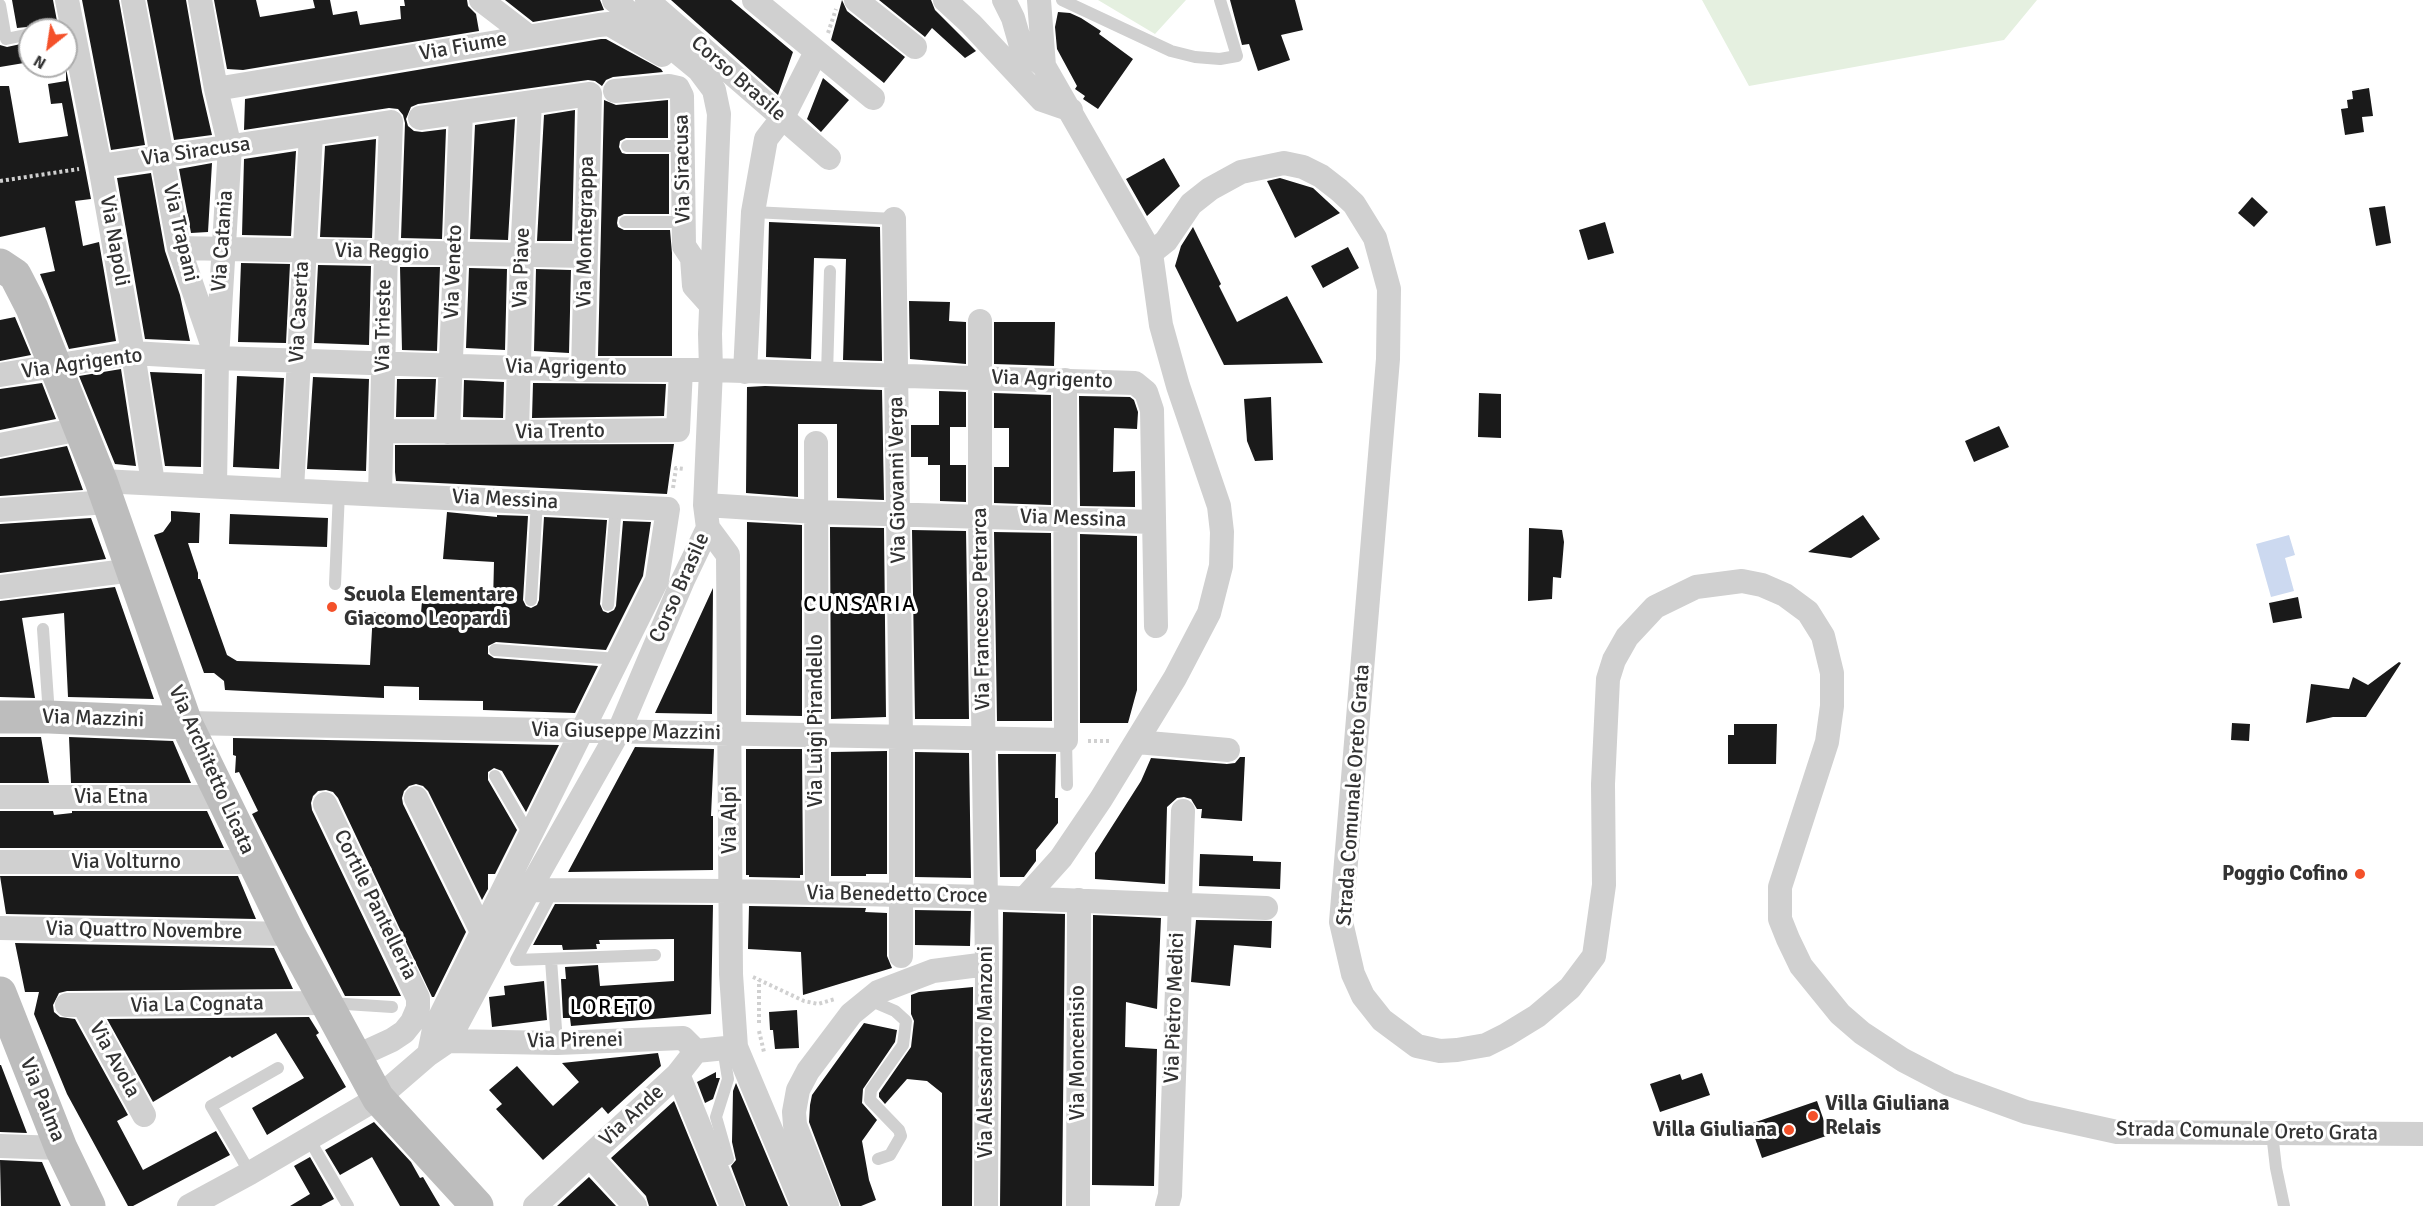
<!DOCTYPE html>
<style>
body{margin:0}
#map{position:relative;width:2423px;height:1206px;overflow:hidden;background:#fff;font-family:Signika,sans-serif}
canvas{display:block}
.north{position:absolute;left:18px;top:18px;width:60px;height:60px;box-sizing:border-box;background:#fff;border:2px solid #adadad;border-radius:50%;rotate:210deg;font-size:16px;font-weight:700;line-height:24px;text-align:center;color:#333}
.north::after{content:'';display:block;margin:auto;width:21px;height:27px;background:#f4512a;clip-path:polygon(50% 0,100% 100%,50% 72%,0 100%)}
</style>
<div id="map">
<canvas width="2423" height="1206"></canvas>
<div class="north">N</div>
</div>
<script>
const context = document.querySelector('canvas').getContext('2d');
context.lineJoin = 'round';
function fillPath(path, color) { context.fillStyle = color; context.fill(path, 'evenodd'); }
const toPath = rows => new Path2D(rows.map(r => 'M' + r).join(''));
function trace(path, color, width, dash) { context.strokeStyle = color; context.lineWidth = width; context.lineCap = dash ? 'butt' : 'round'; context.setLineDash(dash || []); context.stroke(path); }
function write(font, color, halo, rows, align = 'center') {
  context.font = font + ' Signika,sans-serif'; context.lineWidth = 6; context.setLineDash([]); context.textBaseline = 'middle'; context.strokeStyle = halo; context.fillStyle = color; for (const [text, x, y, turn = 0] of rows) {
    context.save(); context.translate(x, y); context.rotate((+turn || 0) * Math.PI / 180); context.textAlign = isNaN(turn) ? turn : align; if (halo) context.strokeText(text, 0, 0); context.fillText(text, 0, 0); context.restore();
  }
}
const green = toPath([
 [1098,0,1186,0,1155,34],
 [1702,0,2037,0,2004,40,1749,86]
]);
const water = toPath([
 [2289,535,2295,555,2285,558,2294,591,2271,597,2256,544]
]);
const building = toPath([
 [12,0,53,0,57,21,47,25,17,28],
 [82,0,119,0,145,145,111,150],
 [147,0,186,0,202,92,212,135,174,140],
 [214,0,256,0,260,17,315,8,313,0,330,0,333,15,357,11,360,25,401,19,400,6,405,6,404,0,467,0,468,6,476,14,479,31,243,70,227,69],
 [505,0,600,0,604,10,533,22],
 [671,0,731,0,793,52,778,95],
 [842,0,847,11,905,57,884,83,831,40],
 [879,0,931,0,935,10,976,51,965,58,932,28,925,37],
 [1230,0,1295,0,1303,30,1281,35,1290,60,1258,71,1249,44,1242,45],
 [1058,12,1070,13,1081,18,1101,31,1099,34,1133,59,1098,109,1083,99,1085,96,1075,89,1077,86,1057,49,1055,27],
 [601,39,606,39,661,69,663,72,613,77,606,80,602,86,595,81,588,80,418,104,411,107,406,119,408,126,414,131,422,132,446,129,442,239,401,238,405,123,403,115,398,109,389,108,244,130,245,99],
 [30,42,30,62,0,67,0,45,7,47],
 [66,68,91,199,75,201,79,223,83,246,99,242,116,341,69,349,40,274,55,271,45,227,0,237,0,86,9,86,19,143,68,136,62,103,51,104,48,84,66,81],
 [823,78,849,100,821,132,807,119],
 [2369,88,2373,116,2362,117,2364,132,2345,135,2341,109,2348,108,2347,100,2353,99,2352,91],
 [604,100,616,105,668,100,668,138,626,138,620,141,619,147,622,153,626,154,669,154,669,214,624,214,618,217,617,223,618,227,624,230,670,230,672,253,672,356,598,356],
 [575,110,572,241,537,241,544,115],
 [515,119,508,240,470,239,475,125],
 [376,139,372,238,320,237,325,146],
 [296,151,291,236,242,235,244,159],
 [1164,158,1180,186,1147,216,1126,179],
 [212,163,208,232,191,233,179,169],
 [151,173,165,251,180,295,190,341,145,339,117,178],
 [1280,178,1313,188,1340,213,1295,238,1267,181],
 [2252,197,2268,212,2254,227,2238,213],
 [2385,206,2391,243,2376,246,2369,208],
 [769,222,880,227,882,361,843,360,846,259,814,258,811,359,766,357],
 [1605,222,1614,253,1588,260,1579,230],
 [1193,227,1221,284,1219,286,1237,322,1287,296,1323,363,1224,365,1175,266,1181,246],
 [1348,247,1359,268,1323,288,1311,266],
 [241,263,290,264,286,343,238,342],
 [318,265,371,266,369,345,314,343],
 [400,267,440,267,437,351,402,350],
 [469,268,507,269,505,350,466,348],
 [536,269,571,270,569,353,534,351],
 [909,301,950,302,949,321,966,322,966,364,910,359],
 [15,317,31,355,0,361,0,320],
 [994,322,1055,322,1054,366,994,364],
 [121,369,136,466,115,464,79,376],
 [150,372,202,374,201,467,165,466],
 [237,376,284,378,279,469,233,467],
 [313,377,369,379,366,471,307,469],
 [397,379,436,379,434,417,396,417],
 [464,380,504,382,503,418,463,417],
 [42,383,56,419,0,430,0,389],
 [533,383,666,384,664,416,532,418],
 [765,386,882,390,884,500,837,498,837,424,798,424,798,497,746,493,747,387],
 [939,391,966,392,966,427,950,427,950,465,966,465,966,502,940,501,940,465,928,465,928,457,911,457,911,425,939,425],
 [994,393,1051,395,1051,505,994,503,994,467,1009,467,1009,428,994,428],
 [1479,393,1501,394,1501,438,1478,437],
 [1079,396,1130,397,1134,400,1138,412,1137,429,1114,428,1113,472,1135,471,1135,507,1080,506],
 [1271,397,1273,460,1255,461,1247,441,1244,399],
 [1999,426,2009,447,1974,462,1965,441],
 [674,444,667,494,396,481,395,472,395,445],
 [67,446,83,490,0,496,0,459],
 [171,511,200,513,199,543,188,543,198,573,198,579,200,579,227,655,237,661,370,665,373,612,421,613,422,601,493,603,494,562,443,559,447,512,497,517,497,515,528,516,523,600,526,606,531,608,537,605,539,600,544,517,607,520,600,604,603,611,608,613,614,610,616,606,623,521,651,522,643,576,606,650,496,642,488,646,488,654,494,658,598,666,575,713,483,710,483,701,419,700,419,687,384,686,384,698,225,690,224,681,214,673,204,673,154,535,163,532,171,521],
 [230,514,328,518,327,547,229,544],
 [1863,515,1880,539,1851,558,1808,552],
 [91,518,106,559,0,573,0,524],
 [747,522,802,525,802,716,746,715],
 [830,527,884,528,886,717,831,719],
 [1529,528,1562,530,1564,542,1561,578,1553,577,1552,599,1528,601],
 [912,530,966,531,969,719,915,719],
 [994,532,1051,533,1052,721,997,721],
 [1080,534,1137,536,1137,690,1128,723,1080,723],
 [115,587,154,699,68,697,64,613,22,618,35,698,0,697,0,601],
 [713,588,712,714,655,713,677,666],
 [2298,597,2302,618,2273,623,2269,603],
 [2399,662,2401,663,2366,717,2333,717,2306,723,2311,684,2349,689,2353,677,2368,685],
 [2232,723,2250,724,2249,741,2231,740],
 [1734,724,1777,724,1776,764,1728,764,1728,735,1734,735],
 [0,737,41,737,49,783,0,783],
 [69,737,173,741,191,783,71,783],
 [233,738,559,745,526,812,502,771,494,768,488,772,488,780,517,830,495,874,488,874,488,889,482,900,428,791,423,786,416,784,409,786,404,791,402,798,403,804,466,932,434,997,432,997,338,798,333,792,326,790,318,791,313,796,311,803,312,810,401,996,345,996,252,814,258,811,239,772,235,773,236,756,233,755],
 [635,747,714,749,711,816,713,816,713,870,568,872],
 [746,749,802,749,803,875,800,875,800,878,749,877,749,875,746,875],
 [887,751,887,874,866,874,866,876,831,876,831,752],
 [915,752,969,753,971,878,915,877],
 [998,754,1056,754,1055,798,1058,798,1058,823,1036,850,1036,861,1024,877,1000,877],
 [1240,757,1245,757,1242,821,1201,818,1202,809,1197,809,1191,799,1184,797,1177,798,1167,807,1165,884,1095,879,1095,853,1141,781,1151,758,1227,764,1235,763],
 [0,811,53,811,54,815,72,813,72,811,207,811,224,848,0,848],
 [1200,854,1253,856,1253,861,1281,862,1280,889,1199,886],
 [0,876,238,876,256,919,6,914],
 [555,904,713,905,711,1014,571,1026,570,1018,563,1018,561,979,566,979,565,967,598,965,600,986,674,981,674,939,599,940,600,944,596,944,597,949,563,950,562,945,533,945],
 [749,906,866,908,865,912,887,913,887,956,892,968,803,995,801,952,748,949],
 [915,910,971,911,970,946,915,945],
 [1003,912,1065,914,1062,1206,1000,1206],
 [1093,915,1161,918,1157,1009,1126,1002,1125,1047,1157,1049,1154,1186,1092,1185],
 [1196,920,1272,921,1271,948,1234,945,1230,986,1191,982],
 [15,943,274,948,293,989,67,991,59,993,53,1005,54,1012,60,1017,75,1019,128,1115,117,1121,143,1170,216,1131,230,1155,133,1206,128,1206,67,1094,34,1014,39,992,25,992],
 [544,981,547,1020,492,1027,489,997,505,995,504,986],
 [973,987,972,1206,942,1206,942,1093,927,1081,907,1079,885,1104,879,1097,879,1093,911,1047,914,1021,911,1014,911,995,919,992],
 [797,1010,799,1048,775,1049,773,1030,770,1030,769,1012],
 [309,1017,319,1033,316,1035,346,1087,267,1135,252,1108,304,1078,276,1033,232,1058,230,1056,153,1102,107,1019],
 [864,1023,897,1030,895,1042,863,1089,862,1103,877,1120,862,1141,869,1180,876,1200,861,1206,841,1206,809,1122,810,1105,812,1095],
 [658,1053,661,1066,608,1114,602,1107,543,1160,496,1109,502,1104,489,1090,517,1066,553,1106,579,1082,562,1063],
 [0,1065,1,1065,27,1133,0,1132],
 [716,1072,716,1078,720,1078,713,1099,705,1103,697,1082],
 [1702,1073,1710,1095,1660,1112,1650,1084,1680,1074,1682,1080],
 [736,1083,788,1206,746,1206,731,1166,736,1160,732,1142,733,1091],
 [674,1101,717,1206,649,1206,646,1196,611,1158],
 [1817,1101,1829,1135,1762,1158,1750,1124],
 [374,1122,411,1162,420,1178,423,1177,440,1206,400,1206,372,1157,340,1175,325,1150],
 [310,1157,334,1199,321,1206,290,1206,310,1194,294,1166],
 [0,1160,42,1162,61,1206,1,1206],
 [589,1177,616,1206,557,1206]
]);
const path = toPath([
 [828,33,836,9],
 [0,181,79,169],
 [673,488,676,468,684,469],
 [1088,741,1110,741],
 [753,977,804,1001,818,1004,835,999],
 [759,1023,759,980],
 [759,1031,764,1052]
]);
const lane = toPath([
 [1062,0,1171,51,1195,57,1220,59,1237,56,1220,0],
 [0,5,6,39,30,34],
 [53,30,72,26],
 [627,146,683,146],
 [753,212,894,219],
 [625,222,684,222],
 [827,374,830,271],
 [335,584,339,492],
 [531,600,537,501],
 [608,605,616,505],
 [43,629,49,715],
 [495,650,618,659],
 [1066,740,1067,785],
 [495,776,530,836],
 [553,890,516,960,655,955],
 [551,960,557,1043],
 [867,999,895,1011,906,1021,903,1045,871,1090,870,1100,899,1130,901,1136,890,1155,878,1159],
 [330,1003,392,1007],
 [723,1048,728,1079,716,1117,728,1159],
 [2272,1133,2276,1168,2284,1206],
 [309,1139,348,1206],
 [250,1173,211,1106,278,1068]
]);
const street = toPath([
 [67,0,100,166,133,353,153,483],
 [133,0,179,248,212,344],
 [200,0,216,89,230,147,217,358,215,486],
 [481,0,528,36],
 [647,0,829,158],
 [754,0,873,98],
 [856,0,915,47],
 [945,0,971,24,1042,100,1071,110],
 [1004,0,1013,18,1021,46,1044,66],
 [216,89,599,25,609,24,662,55],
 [615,91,669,86,678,88,682,96,684,246,692,258,694,286,711,305],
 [420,118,590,94,583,370],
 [100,166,391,122,386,252,380,494],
 [894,219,901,737,901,956],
 [179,248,585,256],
 [1151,253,1166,241,1191,204,1210,189,1241,172,1284,163,1303,167,1321,176,1339,190,1354,204,1375,238,1389,289,1388,359,1341,922,1353,974,1363,996,1382,1020,1417,1046,1440,1051,1457,1050,1486,1045,1506,1035,1537,1016,1570,988,1594,956,1604,885,1603,784,1608,679,1614,660,1627,637,1655,607,1696,587,1742,581,1762,585,1785,595,1808,612,1823,636,1832,673,1832,706,1827,742,1780,887,1780,919,1788,939,1801,966,1840,1014,1862,1033,1903,1060,1949,1084,2026,1112,2117,1132,2423,1134],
 [980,321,980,517,987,964,986,1206],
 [745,372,753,212,766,139,783,117,816,52],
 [0,375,133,353,217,358,583,370,711,370,1135,383,1146,392,1152,410,1156,626],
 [382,431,517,432,678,430,681,370],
 [448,432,461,112],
 [517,432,522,255,530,103],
 [816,443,817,893],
 [0,445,80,429],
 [101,481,668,509,657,580,434,1029,429,1054],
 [292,490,311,134],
 [705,505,816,512,1154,522],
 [0,510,107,502],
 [708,528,728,555,731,974,736,1047,803,1206],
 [0,587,133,570],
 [186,723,1066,740,1065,380],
 [1137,742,1228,750],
 [0,797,222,797],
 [416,798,482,932],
 [325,804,418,998,418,1008,412,1022,404,1032,392,1040,355,1057],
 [0,862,253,862],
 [529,890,731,891,986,897,1266,908],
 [1025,898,1061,858,1101,799,1175,678,1209,613,1221,566,1222,532,1219,506,1178,386,1161,325,1151,253,1044,66,1039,0],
 [0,928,289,934],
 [67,1005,326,1003],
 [84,1006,144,1115],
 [448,1041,557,1043,683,1038,696,1051],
 [678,1074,732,1206],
 [0,1146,61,1148],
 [590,1156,635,1206],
 [189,1206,250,1173,378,1098,429,1054,448,1041,529,890,619,731,683,580,708,528,705,505,711,370,710,334,719,114,714,90,699,70,614,0],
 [535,1206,678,1074,696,1051,736,1047],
 [827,1206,795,1125,794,1112,798,1090,808,1071,851,1014,878,992,933,971,987,964],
 [1078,1206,1079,900],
 [1167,1206,1170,1195,1183,811]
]);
const secondary = toPath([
 [0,265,15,275,32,308,101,481,186,723,289,934,378,1098,477,1206],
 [0,717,49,717,186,723],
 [0,993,61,1148,89,1206]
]);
const markers = [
 [332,607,6,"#f4512a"],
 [2360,874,6,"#f4512a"],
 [1813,1116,6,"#f4512a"],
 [1789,1130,6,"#f4512a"]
];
const streetNames = [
 ["Via Fiume",463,47,-10],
 ["Corso Brasile",738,79,41],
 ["Via Siracusa",196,152,-8],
 ["Via Siracusa",683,169,-91],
 ["Via Montegrappa",586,232,-89],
 ["Via Trapani",180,233,77],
 ["Via Napoli",114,241,80],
 ["Via Catania",223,241,-86],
 ["Via Reggio",382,252,1],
 ["Via Piave",522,268,-88],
 ["Via Veneto",454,272,-88],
 ["Via Caserta",300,312,-87],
 ["Via Trieste",384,326,-89],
 ["Via Agrigento",82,364,-8],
 ["Via Agrigento",566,368,1],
 ["Via Agrigento",1052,380,2],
 ["Via Trento",560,432,-1],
 ["Via Giovanni Verga",898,480,-91],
 ["Via Messina",505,500,3],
 ["Via Messina",1073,519,2],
 ["Corso Brasile",680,588,-66],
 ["Via Francesco Petrarca",982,609,-91],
 ["Via Mazzini",93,719,2],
 ["Via Luigi Pirandello",816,721,-90],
 ["Via Giuseppe Mazzini",626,732,1],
 ["Via Architetto Licata",211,770,66],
 ["Strada Comunale Oreto Grata",1354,795,-86],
 ["Via Etna",111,797],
 ["Via Alpi",730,820,-90],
 ["Via Volturno",126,862],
 ["Via Benedetto Croce",897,895,1],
 ["Cortile Pantelleria",375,905,64],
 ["Via Quattro Novembre",144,931,1],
 ["Via La Cognata",197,1005,-1],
 ["Via Pietro Medici",1175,1008,-88],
 ["Via Pirenei",575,1041,-1],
 ["Via Alessandro Manzoni",986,1052,-90],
 ["Via Moncenisio",1078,1053,-90],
 ["Via Avola",114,1060,61],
 ["Via Palma",42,1100,68],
 ["Via Ande",632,1116,-43],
 ["Strada Comunale Oreto Grata",2247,1132,1]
];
const poiNames = [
 ["Scuola Elementare",344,595],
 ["Giacomo Leopardi",344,619],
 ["Poggio Cofino",2348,874,"right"],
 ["Villa Giuliana",1825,1104],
 ["Relais",1825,1128],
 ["Villa Giuliana",1777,1130,"right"]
];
const neighbourhoodNames = [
 ["CUNSARIA",860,605],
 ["LORETO",612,1008]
];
fillPath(green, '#e5f0e0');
fillPath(water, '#ccd9f0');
fillPath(building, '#1a1a1a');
trace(path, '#d0d0d0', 4, [3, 3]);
trace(lane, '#d0d0d0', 12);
trace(street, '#d0d0d0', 24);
trace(secondary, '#bdbdbd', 33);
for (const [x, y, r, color] of markers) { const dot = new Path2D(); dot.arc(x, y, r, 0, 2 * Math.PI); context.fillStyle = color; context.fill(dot); trace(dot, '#fff', 2); }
write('21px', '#333', '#fff', streetNames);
write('bold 21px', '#333', '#fff', poiNames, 'left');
context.letterSpacing = '1.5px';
write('22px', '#000', '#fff', neighbourhoodNames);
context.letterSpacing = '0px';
</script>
